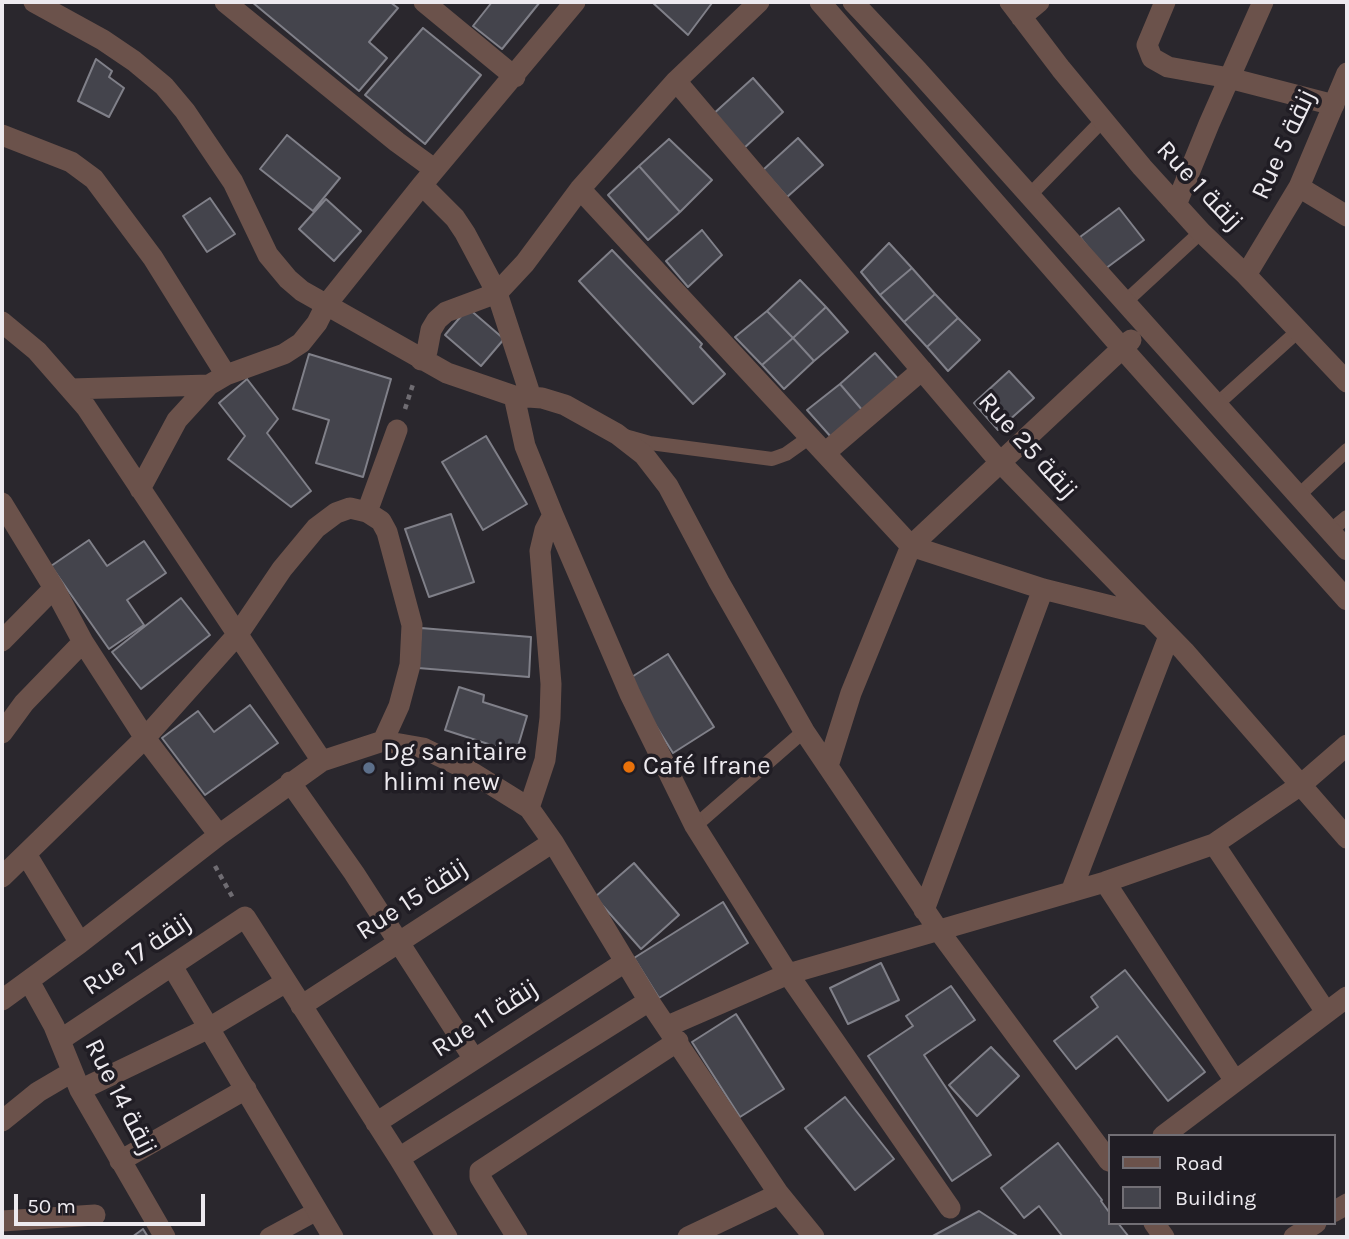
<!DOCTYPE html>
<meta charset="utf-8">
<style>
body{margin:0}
#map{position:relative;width:1349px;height:1239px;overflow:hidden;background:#2a272d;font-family:Karla,sans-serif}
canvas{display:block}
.frame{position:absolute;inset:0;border:4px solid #edeaef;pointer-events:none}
.legend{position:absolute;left:1108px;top:1134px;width:228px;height:91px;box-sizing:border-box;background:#201d24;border:2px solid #726f75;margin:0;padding:9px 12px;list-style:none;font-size:21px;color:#edeaef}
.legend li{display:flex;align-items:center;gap:14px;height:35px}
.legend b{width:35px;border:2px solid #726f75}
.scale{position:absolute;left:14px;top:1194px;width:191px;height:32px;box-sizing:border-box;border:4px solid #edeaef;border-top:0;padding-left:9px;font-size:21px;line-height:24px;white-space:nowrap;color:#edeaef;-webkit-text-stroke:5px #201d24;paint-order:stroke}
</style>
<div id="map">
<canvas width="1349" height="1239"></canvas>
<div class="frame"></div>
<ul class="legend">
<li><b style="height:9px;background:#6b524b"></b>Road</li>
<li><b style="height:19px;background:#44444c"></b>Building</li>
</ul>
<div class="scale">50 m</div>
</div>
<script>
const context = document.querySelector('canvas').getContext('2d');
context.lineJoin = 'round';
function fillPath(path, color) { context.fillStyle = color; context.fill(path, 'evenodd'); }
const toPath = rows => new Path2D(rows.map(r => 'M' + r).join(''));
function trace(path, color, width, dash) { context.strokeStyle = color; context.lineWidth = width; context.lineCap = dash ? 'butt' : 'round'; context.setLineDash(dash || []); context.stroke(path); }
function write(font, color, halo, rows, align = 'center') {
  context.font = font + ' Karla,Cairo,sans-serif'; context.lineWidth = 7; context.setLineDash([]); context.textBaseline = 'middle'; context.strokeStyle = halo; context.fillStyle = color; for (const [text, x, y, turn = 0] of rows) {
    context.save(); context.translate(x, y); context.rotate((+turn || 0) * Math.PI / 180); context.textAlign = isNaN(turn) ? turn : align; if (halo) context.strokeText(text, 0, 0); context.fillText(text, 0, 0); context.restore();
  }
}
const building = toPath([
 [252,2,390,2,398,8,369,42,387,58,359,91,252,2],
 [492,2,540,2,502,49,473,26,492,2],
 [652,2,711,2,712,3,688,35,652,2],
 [423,28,481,75,425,144,365,95,423,28],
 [96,59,112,71,109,77,124,88,109,117,78,101,96,59],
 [753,78,783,112,742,150,711,116,753,78],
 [287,135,340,178,313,211,260,169,287,135],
 [798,138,823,165,787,197,763,170,798,138],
 [669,139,712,180,680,212,639,166,669,139],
 [639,166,680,212,648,240,608,195,639,166],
 [210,198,235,234,207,252,183,216,210,198],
 [326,199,361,231,334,261,299,229,326,199],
 [1119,208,1144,240,1105,269,1080,237,1119,208],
 [702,230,722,255,688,287,666,261,702,230],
 [889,243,912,268,880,295,861,272,889,243],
 [612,250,702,344,700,347,725,374,693,404,579,281,612,250],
 [912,268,935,294,904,322,880,295,912,268],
 [800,280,826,307,793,338,767,311,800,280],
 [935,294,958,318,927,347,904,322,935,294],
 [826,307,848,332,814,361,793,338,826,307],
 [468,308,504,339,481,366,445,335,468,308],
 [767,311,793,338,762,365,735,337,767,311],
 [958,318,980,340,948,371,927,347,958,318],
 [793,338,814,361,784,389,762,365,793,338],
 [875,353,899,380,863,411,840,384,875,353],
 [309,354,391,379,363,477,316,463,329,420,293,409,309,354],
 [1009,371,1034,398,998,430,974,403,1009,371],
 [247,379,278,419,267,433,311,491,291,507,228,459,245,436,219,403,247,379],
 [840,384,863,411,831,437,807,410,840,384],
 [486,436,527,504,483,530,442,462,486,436],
 [451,514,474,582,429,597,405,529,451,514],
 [89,540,107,566,144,541,166,573,127,600,144,625,109,649,51,566,89,540],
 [181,598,210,635,141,689,112,652,181,598],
 [421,628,531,637,529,677,418,668,421,628],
 [668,654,714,727,673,753,627,680,668,654],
 [459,687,484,695,483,702,527,716,516,753,445,730,459,687],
 [250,705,278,743,205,795,162,738,198,711,214,732,250,705],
 [634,863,679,915,641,949,595,897,634,863],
 [723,902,748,943,659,998,634,958,723,902],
 [881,963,899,1000,848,1024,830,988,881,963],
 [1125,970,1205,1072,1168,1101,1117,1036,1076,1069,1054,1041,1098,1007,1091,997,1125,970],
 [951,986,975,1020,924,1055,991,1155,952,1181,868,1056,913,1026,906,1016,951,986],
 [736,1014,784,1089,740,1117,692,1042,736,1014],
 [991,1047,1019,1076,977,1116,949,1085,991,1047],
 [845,1097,894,1159,855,1190,805,1128,845,1097],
 [1058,1143,1102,1200,1101,1201,1109,1212,1109,1223,1118,1223,1129,1237,1063,1237,1039,1206,1024,1218,1001,1188,1058,1143],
 [979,1211,1019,1237,931,1237,979,1211],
 [143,1229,148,1237,132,1237,143,1229]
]);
const path = toPath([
 [405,409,414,381],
 [215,866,233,898]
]);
const service = toPath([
 [1029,196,1102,121],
 [1124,303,1201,232],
 [1216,405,1298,331],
 [625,436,650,443,772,459,786,454,810,437],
 [1298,496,1347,450],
 [1330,531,1347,517],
 [695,826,804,731]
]);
const pedestrian = toPath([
 [269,1237,317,1211]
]);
const minor = toPath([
 [34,2,103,40,134,61,164,86,185,111,233,182,268,255,288,279,302,291,447,373,514,396,542,398,565,405,617,434,644,455,668,486,719,582,804,731,939,931,1109,1161],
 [225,2,397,142,434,169],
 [424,2,515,77],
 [820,2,1122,348,1347,600],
 [853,2,918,71,1347,550],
 [1010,2,1061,69,1142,167,1201,232,1246,275,1347,382],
 [1165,2,1147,45,1152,58,1168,67,1229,78,1334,105],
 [1021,17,1039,2],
 [676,81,999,461,1184,651,1347,838],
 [2,135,71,162,94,179,153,258,226,375],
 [422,185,455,218,465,233,497,293,531,397],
 [1299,187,1347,216],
 [580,189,911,546,1043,589,1147,615],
 [1176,205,1209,124,1263,2],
 [1246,275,1299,187,1347,73],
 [2,322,37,351,86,407,322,761],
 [421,360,427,351,431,330,437,320,446,312,497,293,525,263,580,189,676,81,759,2],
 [71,389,209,385],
 [514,396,525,446,553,515,630,694,695,826,788,974,950,1208],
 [825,453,922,370],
 [140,489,177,420,209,385,226,375,284,354,301,343,317,323,326,305,422,185,575,2],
 [2,503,54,588,83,642,145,738,219,835],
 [367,512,397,430],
 [2,641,54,588],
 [2,733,24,703,83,642],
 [828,766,851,693,911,546,1131,340],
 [290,782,354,873,474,1059],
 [529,808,545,760,550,718,551,684,540,551,545,530,553,515],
 [1214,844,1326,1012],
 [26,854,80,943],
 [2,877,145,738,238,634,282,569,316,528,336,513,350,508,367,512,381,521,387,532,412,625,410,665,399,706,383,741],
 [1105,882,1235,1081],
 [1071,892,1169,636],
 [924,910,1043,589],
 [172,966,333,1237],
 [29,981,54,1026,80,1090,165,1237],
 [2,1000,80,943,219,835,322,761,383,741,423,748,468,770,529,808,553,842,649,1001,779,1194,814,1237],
 [301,1006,553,842],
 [668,1026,788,974,1105,882,1214,844,1302,784,1347,745],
 [60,1040,245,917,399,1158,447,1237],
 [80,1090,209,1028,286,982],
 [2,1121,38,1092,72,1072],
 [376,1123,625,962],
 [1163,1136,1347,997],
 [399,1158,649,1001],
 [120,1161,246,1089],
 [2,1221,95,1215],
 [1154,1223,1164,1237],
 [517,1237,486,1187,480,1177,480,1171,678,1041],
 [688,1237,779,1194]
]);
const tertiary = toPath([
 [1333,1212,1347,1204],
 [1294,1237,1316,1223]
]);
const markers = [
 [629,767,7,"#e8710a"],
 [369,768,7,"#5c6f8a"]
];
const streetNames = [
 ["Rue 5 زنقة",1284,145,-65],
 ["Rue 1 زنقة",1199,186,47],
 ["Rue 25 زنقة",1027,446,48],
 ["Rue 15 زنقة",412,900,-33],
 ["Rue 17 زنقة",137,955,-34],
 ["Rue 11 زنقة",485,1019,-33],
 ["Rue 14 زنقة",120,1097,63]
];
const poiNames = [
 ["Dg sanitaire",383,753],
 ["hlimi new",383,783],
 ["Café Ifrane",643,767]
];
fillPath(building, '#44444c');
trace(building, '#808089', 2);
trace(path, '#6f6c72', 4.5, [5, 5]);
trace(service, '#6b524b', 14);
trace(pedestrian, '#6b524b', 19);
trace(minor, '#6b524b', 21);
trace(tertiary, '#6b524b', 21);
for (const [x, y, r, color] of markers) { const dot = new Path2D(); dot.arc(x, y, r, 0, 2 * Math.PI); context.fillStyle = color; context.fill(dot); trace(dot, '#201d24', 2.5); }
write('26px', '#edeaef', '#201d24', streetNames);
write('26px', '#edeaef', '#201d24', poiNames, 'left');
</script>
